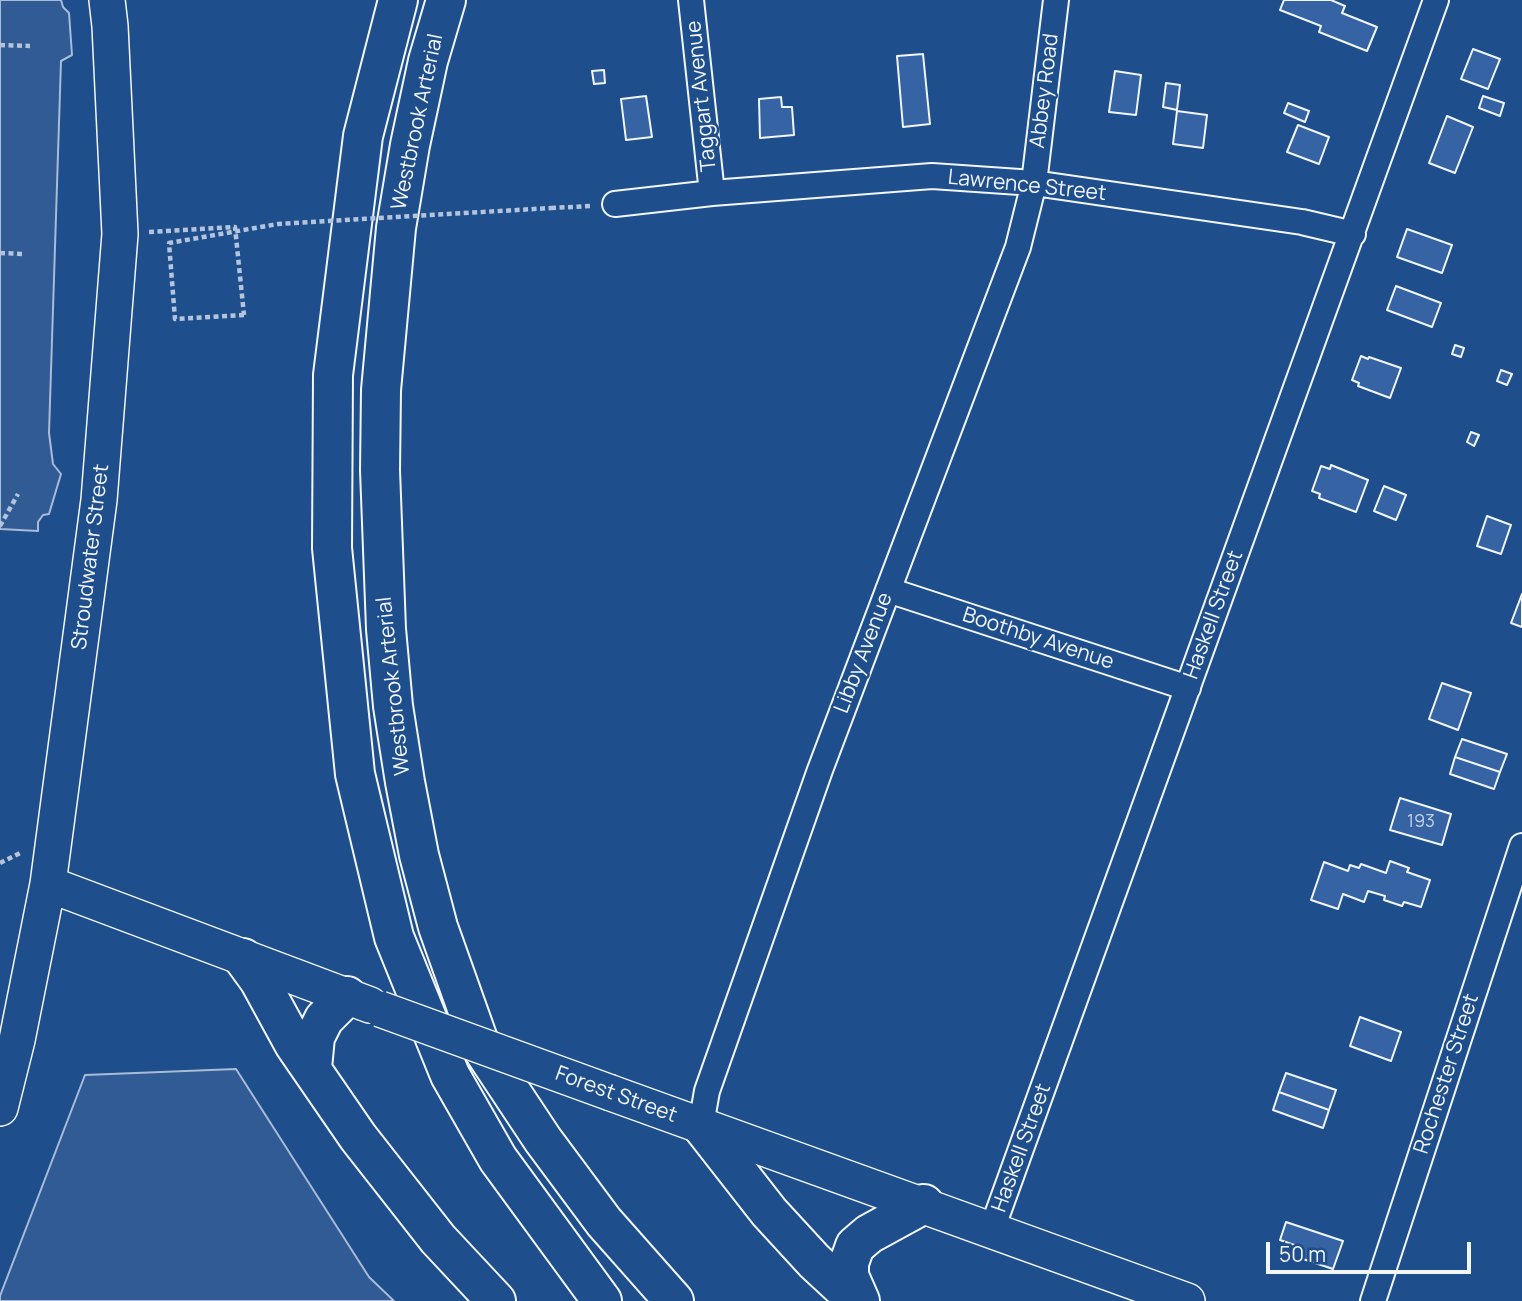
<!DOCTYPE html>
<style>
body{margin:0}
#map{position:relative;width:1522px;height:1301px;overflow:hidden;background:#1f4e8c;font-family:Manrope,sans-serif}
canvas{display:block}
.scale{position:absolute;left:1266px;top:1242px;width:205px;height:32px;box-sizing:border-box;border:4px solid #f2f6ff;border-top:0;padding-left:9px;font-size:21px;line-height:24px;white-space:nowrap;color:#f2f6ff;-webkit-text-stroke:5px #1f4e8c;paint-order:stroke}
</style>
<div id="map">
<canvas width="1522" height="1301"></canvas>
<div class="scale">50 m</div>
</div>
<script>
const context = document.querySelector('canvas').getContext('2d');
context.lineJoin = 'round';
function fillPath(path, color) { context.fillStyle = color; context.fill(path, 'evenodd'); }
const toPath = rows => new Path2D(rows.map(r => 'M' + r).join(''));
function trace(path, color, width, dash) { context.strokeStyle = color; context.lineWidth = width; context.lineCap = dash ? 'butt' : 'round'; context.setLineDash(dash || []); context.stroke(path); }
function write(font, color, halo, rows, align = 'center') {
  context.font = font + ' Manrope,sans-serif'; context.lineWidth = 5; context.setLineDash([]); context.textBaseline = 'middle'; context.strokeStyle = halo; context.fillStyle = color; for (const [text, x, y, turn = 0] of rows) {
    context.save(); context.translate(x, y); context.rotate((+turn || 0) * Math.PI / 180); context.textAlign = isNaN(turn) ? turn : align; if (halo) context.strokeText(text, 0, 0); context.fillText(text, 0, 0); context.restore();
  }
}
const built = toPath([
 [0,0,61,0,63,7,69,13,72,55,61,61,49,433,53,464,61,474,49,514,43,515,38,522,38,531,0,529,0,0],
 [236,1069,369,1277,394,1301,0,1301,0,1296,85,1075,236,1069]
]);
const building = toPath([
 [1284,0,1331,0,1345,6,1342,13,1377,27,1367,51,1319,32,1321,26,1280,10,1284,0],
 [1473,49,1500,59,1488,89,1461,79,1473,49],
 [923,54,930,124,903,127,897,56,923,54],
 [604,70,605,83,594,84,592,71,604,70],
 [1115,71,1141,75,1136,115,1109,112,1115,71],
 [1166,83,1180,85,1177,110,1163,107,1166,83],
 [646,96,652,137,626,140,621,99,646,96],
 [1483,96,1504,103,1500,116,1479,108,1483,96],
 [781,97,782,107,792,107,794,135,760,138,759,99,781,97],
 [1288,103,1309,111,1305,122,1284,113,1288,103],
 [1177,111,1207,115,1203,148,1173,144,1177,111],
 [1447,116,1473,127,1455,173,1429,163,1447,116],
 [1298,125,1329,137,1319,164,1287,152,1298,125],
 [1407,229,1452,245,1442,273,1397,257,1407,229],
 [1396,286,1441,303,1432,327,1387,310,1396,286],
 [1455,345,1464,348,1461,357,1452,354,1455,345],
 [1361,356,1368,359,1369,357,1401,368,1390,398,1358,386,1359,383,1352,380,1361,356],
 [1501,370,1512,374,1507,385,1497,381,1501,370],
 [1471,432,1479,435,1474,446,1467,442,1471,432],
 [1331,465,1368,480,1356,512,1319,498,1320,494,1312,491,1321,466,1330,469,1331,465],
 [1384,486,1406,495,1396,520,1374,511,1384,486],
 [1487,516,1511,525,1501,554,1477,546,1487,516],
 [1522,594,1522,627,1511,623,1522,594],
 [1442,683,1471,693,1458,730,1429,719,1442,683],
 [1462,739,1507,754,1500,772,1455,757,1462,739],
 [1455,757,1500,772,1494,789,1450,774,1455,757],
 [1400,798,1451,814,1442,845,1390,830,1400,798],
 [1390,861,1409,868,1407,872,1430,880,1421,907,1404,902,1402,906,1384,900,1385,896,1368,891,1364,902,1343,894,1338,909,1311,900,1324,862,1348,871,1350,865,1359,868,1361,864,1386,873,1390,861],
 [1360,1017,1401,1032,1391,1061,1350,1046,1360,1017],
 [1286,1073,1336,1090,1329,1110,1279,1092,1286,1073],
 [1279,1092,1329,1110,1323,1128,1273,1110,1279,1092],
 [1286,1222,1343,1241,1333,1269,1300,1258,1303,1248,1280,1240,1286,1222]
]);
const path = toPath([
 [0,45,30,46],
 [551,208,592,206],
 [149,232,235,227,244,315],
 [0,253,24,254],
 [0,526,18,494],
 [0,863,20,853]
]);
const street = toPath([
 [691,0,712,193],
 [615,204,712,193,932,176,1034,183,1302,222,1353,234],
 [888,590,1188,688],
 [701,1125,707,1091,820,770,1018,247,1034,183,1056,0],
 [992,1229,1436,0],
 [1373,1301,1522,846]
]);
const secondary = toPath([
 [48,884,370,1005],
 [611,1093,1187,1301],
 [0,1108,17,1040,48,884,99,500,120,234,110,26,107,0]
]);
const highway = toPath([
 [398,0,363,136,333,375,332,548,355,774,394,937,450,1075,498,1159,602,1301],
 [446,0,428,61,410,145,396,228,381,390,380,470,386,629,393,706,405,782,419,855,438,927,480,1045,543,1140,604,1222,674,1301],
 [243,958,259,980,294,1044,358,1137,438,1239,496,1301],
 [312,1068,315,1037,324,1019,347,996],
 [701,1125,769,1212,814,1261,857,1301],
 [860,1301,849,1276,849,1263,855,1246,869,1234,924,1204]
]);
const pathBridge = toPath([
 [244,315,175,319,169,243,278,224,551,208]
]);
const secondaryBridge = toPath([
 [380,1009,611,1093]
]);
const numberNames = [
 ["193",1421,822]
];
const streetNames = [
 ["Abbey Road",1045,91,-83],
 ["Taggart Avenue",702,96,-96],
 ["Westbrook Arterial",418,122,-78],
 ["Lawrence Street",1027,186,6],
 ["Stroudwater Street",91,557,-83],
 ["Haskell Street",1214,615,-70],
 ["Boothby Avenue",1038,639,18],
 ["Libby Avenue",864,653,-69],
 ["Westbrook Arterial",394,686,-96],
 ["Rochester Street",1447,1074,-72],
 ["Forest Street",616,1095,20],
 ["Haskell Street",1022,1148,-70]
];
fillPath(built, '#305b95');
trace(built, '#a8bbd7', 2);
fillPath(building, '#3563a3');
trace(building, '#f2f6ff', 2);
trace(street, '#f2f6ff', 28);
trace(secondary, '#f2f6ff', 38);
trace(highway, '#f2f6ff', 42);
trace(path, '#b3c4dc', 4.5, [5, 3.5]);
trace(street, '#1f4e8c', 24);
trace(secondary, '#1f4e8c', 35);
trace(highway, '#1f4e8c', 38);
trace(secondaryBridge, '#f2f6ff', 38, []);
trace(pathBridge, '#b3c4dc', 4.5, [5, 3.5]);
trace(secondaryBridge, '#1f4e8c', 35);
write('18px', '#c3d1e8', null, numberNames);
write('21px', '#f2f6ff', '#1f4e8c', streetNames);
</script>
